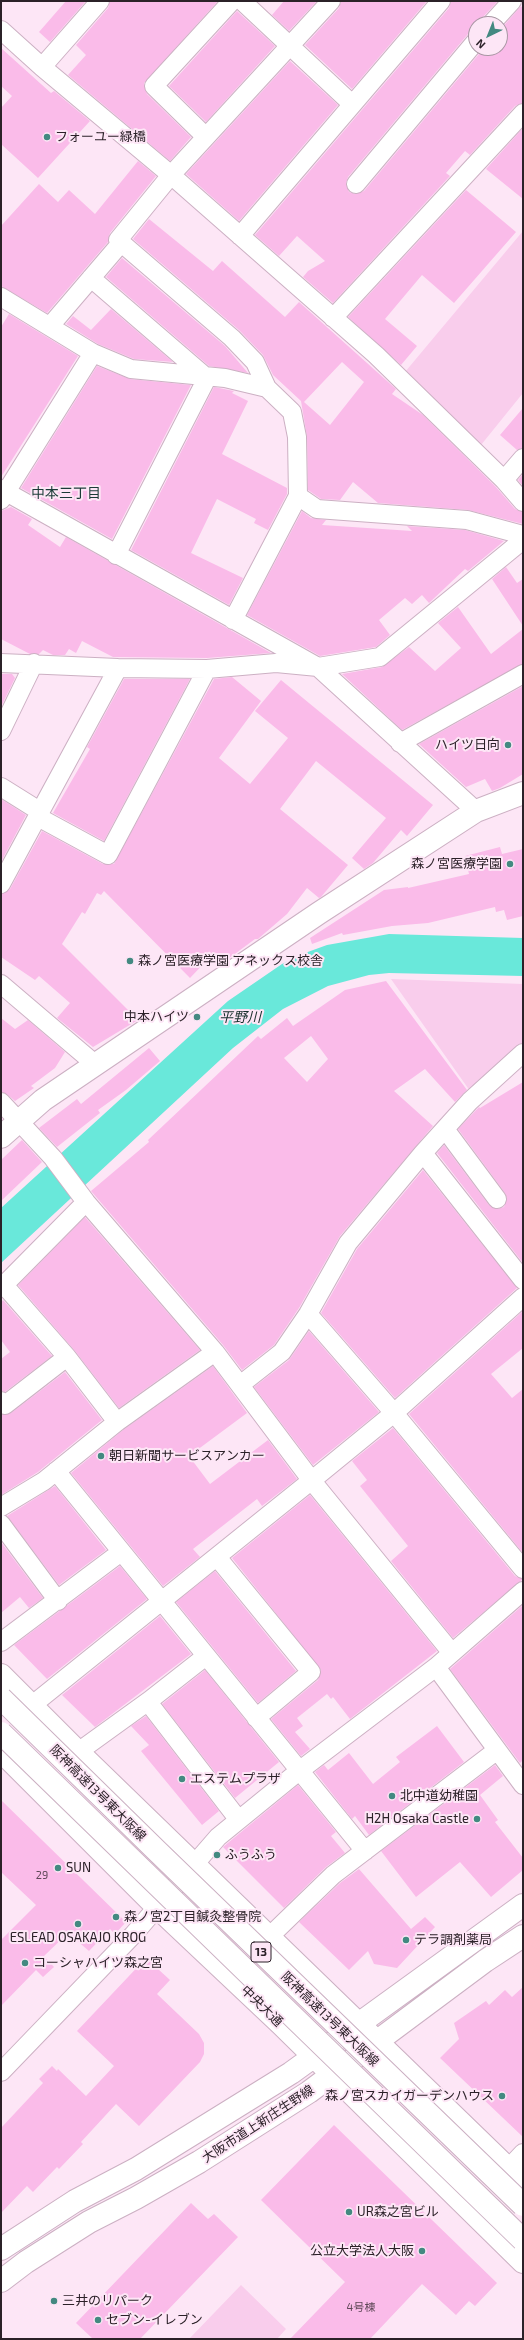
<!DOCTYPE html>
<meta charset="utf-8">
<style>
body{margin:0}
#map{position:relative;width:524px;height:2340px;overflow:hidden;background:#fde6f6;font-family:"Exo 2",sans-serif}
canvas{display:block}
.frame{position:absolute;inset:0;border:2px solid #2b2128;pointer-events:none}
.north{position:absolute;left:468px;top:16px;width:40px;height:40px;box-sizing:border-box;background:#fde6f6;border:1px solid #a997a4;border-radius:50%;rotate:223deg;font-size:11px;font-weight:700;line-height:16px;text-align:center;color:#2b2128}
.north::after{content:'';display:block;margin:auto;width:14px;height:18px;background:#438981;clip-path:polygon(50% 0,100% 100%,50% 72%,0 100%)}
</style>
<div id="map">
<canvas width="524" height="2340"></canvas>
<div class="frame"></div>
<div class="north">N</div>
</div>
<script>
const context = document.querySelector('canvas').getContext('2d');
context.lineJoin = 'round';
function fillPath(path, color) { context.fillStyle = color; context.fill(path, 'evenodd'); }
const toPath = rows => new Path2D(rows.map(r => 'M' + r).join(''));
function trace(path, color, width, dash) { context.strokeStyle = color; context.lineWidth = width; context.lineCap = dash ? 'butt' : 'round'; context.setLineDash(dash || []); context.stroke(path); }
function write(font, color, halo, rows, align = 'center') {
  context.font = font + ' "Exo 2","Noto Sans JP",sans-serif'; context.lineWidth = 4; context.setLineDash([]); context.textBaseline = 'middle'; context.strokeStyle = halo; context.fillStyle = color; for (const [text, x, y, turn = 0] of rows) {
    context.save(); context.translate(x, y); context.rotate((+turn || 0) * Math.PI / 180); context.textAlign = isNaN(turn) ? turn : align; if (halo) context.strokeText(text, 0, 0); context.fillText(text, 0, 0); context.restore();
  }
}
const green = toPath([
 [523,231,523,393,481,445,405,372],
 [391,979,523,984,523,1042,470,1091],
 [241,2285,286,2329,277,2339,189,2339]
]);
const water = toPath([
 [389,934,523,938,523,976,389,973,369,975,328,986,283,1009,233,1048,1,1263,1,1208,228,1001,282,964,305,953,327,945]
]);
const building = toPath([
 [66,1,86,1,50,42,39,32],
 [110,1,218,1,144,83,147,94,191,137,170,161,68,75,86,55,76,45,108,8],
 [284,1,317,1,289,31,272,15],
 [341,1,427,1,352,89,305,45,339,8],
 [451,1,498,1,483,17,481,24,476,24,476,31,468,34,348,177,346,183,349,192,355,194,364,191,484,48,500,48,500,30,521,6,523,9,523,103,515,106,470,155,465,151,446,173,450,176,333,303,303,277,308,271,325,261,297,236,279,256,255,235,449,8],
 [237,11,275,46,206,122,169,86],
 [1,48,51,93,54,91,90,121,38,178,1,144,1,108,12,96,1,86],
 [290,61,338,105,239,221,186,174],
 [523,128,523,199,486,169],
 [138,161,156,176,110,233,108,242,47,313,1,286,1,226,39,184,58,202,69,190,95,214],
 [466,190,516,232,454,303,422,275,385,319,417,346,401,365,348,317],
 [149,219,213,271,222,261,285,317,299,302,396,389,392,394,423,415,496,487,515,509,523,512,523,524,468,510,378,503,353,482,340,500,321,499,308,490,307,437,301,401,273,375,263,355,240,331,133,239],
 [342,362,364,382,330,425,304,402],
 [122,258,225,346,248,373,209,366,106,277],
 [111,309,173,362,134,359,98,344,66,324,73,316,91,330],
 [9,314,78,356,1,477,1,327],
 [97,366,130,379,191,385,112,539,21,488],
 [214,387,234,391,232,393,248,401,222,454,287,488,287,494,268,530,254,523,256,519,217,499,191,553,243,578,229,605,131,550],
 [523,408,523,448,517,450,500,435],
 [523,474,523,486,518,480],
 [11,507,32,519,28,525,60,547,66,537,271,653,207,658,113,657,82,641,76,653,69,649,65,655,53,655,43,650,39,654,30,654,1,639,1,511],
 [302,511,311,518,326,520,322,525,412,531,407,526,465,530,504,541,468,571,465,569,429,603,422,595,412,604,405,598,379,620,390,635,376,647,320,656,247,615],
 [506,567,517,583,523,579,523,626,492,579],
 [458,607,491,654,523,629,523,664,402,730,342,674,382,667,409,647,435,671,461,648,438,623],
 [1,674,12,674,15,678,1,707],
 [232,677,261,701,219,758,250,784,288,738,255,711,281,680,433,805,407,836,401,830,373,863,364,869,352,858,386,818,316,761,280,809,348,865,321,897,319,898,307,888,287,914,258,939,255,939,220,965,211,956,190,978,104,891,101,895,97,893,85,914,82,912,62,944,138,1020,93,1047,57,1018,70,1003,39,976,35,980,1,957,1,894,10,889,42,831,103,864,114,864,214,679],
 [124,679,190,679,104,841,53,813,90,749,87,747],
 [523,686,523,774,500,788,492,791,485,779,466,787,419,744],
 [1,799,26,815,1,862],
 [500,847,502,854,523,849,523,916,507,920,504,910,496,912,495,907,428,923,392,926,343,935,342,933,312,944,310,938,384,890,408,887,408,888,469,874,465,856],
 [386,981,467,1090,455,1102,425,1069,394,1091,433,1126,340,1236,299,1308,274,1345,242,1370,223,1345,91,1191,149,1142,148,1140,258,1036,261,1039,287,1018,293,1026,345,990],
 [311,1036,328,1059,307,1082,284,1058],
 [1,1018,15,1029,28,1020,65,1052,55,1068,31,1086,34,1088,15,1101,8,1095,1,1092],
 [149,1048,160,1061,126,1090,98,1110,100,1113,57,1147,39,1128,77,1099,81,1104],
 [523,1082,523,1263,437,1153,444,1145,489,1205,498,1209,504,1207,507,1198,505,1193,458,1129,479,1107,480,1108],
 [22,1140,42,1162,1,1201,1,1160],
 [423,1170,517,1288,395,1398,321,1313,357,1249],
 [85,1217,200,1350,119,1408,75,1351,18,1285],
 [3,1300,52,1356,5,1392,1,1391,1,1359,10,1352,1,1340,1,1303],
 [523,1311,523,1348,491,1374,512,1398,523,1389,523,1553,409,1414],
 [309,1331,379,1412,313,1465,254,1387,289,1360],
 [213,1366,247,1413,189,1456,210,1484,268,1440,297,1479,262,1506,257,1499,193,1549,200,1557,163,1586,71,1473,123,1430],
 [65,1372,102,1420,38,1472,1,1495,1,1415,11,1413],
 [393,1428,515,1576,523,1579,453,1638,391,1561,408,1546,360,1486,367,1480,352,1461],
 [55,1486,106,1550,59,1585,7,1516],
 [310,1495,437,1651,350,1719,333,1697,331,1699,327,1694,297,1718,303,1726,295,1732,310,1749,301,1756,271,1719,318,1680,321,1670,232,1558],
 [1,1542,43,1598,29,1608,20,1597,1,1613],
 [120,1566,147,1599,47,1679,14,1645],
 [215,1571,296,1671,258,1703,176,1602],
 [523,1605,523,1760,520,1763,450,1669],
 [160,1616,191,1654,95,1727,62,1695],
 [205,1670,279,1762,235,1798,162,1704],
 [146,1716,219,1811,202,1825,141,1751,149,1745,131,1726],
 [437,1726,464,1762,369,1835,355,1816,352,1819,315,1772,324,1765,328,1770,349,1753,373,1784,400,1762,396,1757],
 [495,1765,503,1776,480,1795,498,1820,495,1822,523,1858,523,1870,491,1897,460,1862,416,1897,381,1851],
 [298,1785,336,1832,331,1836,345,1853,326,1867,284,1908,223,1847],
 [1,1800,126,1922,115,1934,110,1929,89,1951,68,1933,44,1956,54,1967,43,1977,36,1970,1,2006,1,1940,36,1905,1,1872],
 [359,1869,411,1929,425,1917,435,1927,397,1968,374,1964,368,1951,349,1970,299,1922,340,1883],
 [146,1958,170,1980,157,1994,199,2034,204,2043,204,2054,200,2062,139,2126,116,2104,81,2142,83,2144,59,2169,57,2167,33,2192,27,2186,1,2213,1,2128,43,2083,39,2079,52,2066,57,2071,58,2069,86,2096,114,2066,77,2031],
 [523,1987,523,2137,440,2058,459,2039,454,2023,486,2001,489,2005,505,1990,512,1997],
 [334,2125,497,2283,475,2306,469,2301,456,2315,422,2284,370,2339,290,2339,345,2282,261,2200],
 [191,2203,208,2219,214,2214,238,2237,140,2339,93,2339,76,2323]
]);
const minor = toPath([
 [242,1,352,104],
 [331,1,171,175,118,240,232,338,255,362,267,388,292,412,297,437,298,496,317,509,467,520,523,535],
 [491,24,512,1],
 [1,30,42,67,171,175,376,355,504,480,523,502],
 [42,67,100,1],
 [206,137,154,86,232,1],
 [356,184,476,41],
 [240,236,441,1],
 [91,278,207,378,116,555],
 [1,297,93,353,131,369,225,378,267,388],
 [333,318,523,113],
 [50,326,121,243],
 [504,480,523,458],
 [1,489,318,667,476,811],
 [1,500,93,353],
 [233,620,298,496],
 [1,663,118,668,207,669,276,663,318,667,380,657,523,540],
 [1,731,34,663],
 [400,743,523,674],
 [1,787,41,812],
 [38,817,108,855,207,669],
 [1,884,118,668],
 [1,984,95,1064],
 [1,1102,53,1158,86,1202,215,1352,312,1481,452,1653],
 [445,1129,497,1199],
 [423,1153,523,1280],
 [4,1285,67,1357,117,1422],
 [1,1288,86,1202],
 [308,1314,394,1413,523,1569],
 [240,1385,282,1352,308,1314,348,1243,423,1153,470,1101,523,1053],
 [1,1401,5,1405,67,1357],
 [56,1471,365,1851],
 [1,1507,44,1481,117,1422,215,1352],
 [1,1524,58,1601],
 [217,1557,311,1672,256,1718],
 [1,1642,121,1552],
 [436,1667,523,1785],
 [148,1702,238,1819],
 [31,1706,317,1476,394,1413,523,1297],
 [78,1752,150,1700,206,1656],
 [270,1936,333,1875,496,1751],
 [1,2072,133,1935,218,1837,299,1771,436,1667,523,1591],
 [508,2169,523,2153]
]);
const tertiary = toPath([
 [1,1137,43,1100,319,913,476,811,523,793]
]);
const primary = toPath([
 [1,1675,78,1752,523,2183],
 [1,1751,157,1907,281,2024,523,2262],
 [1,2249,75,2201,136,2169,291,2073,523,1905],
 [1,2281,26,2262,89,2222,136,2198,199,2162,309,2092,485,1961,523,1936]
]);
const motorwayBridge = toPath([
 [1,1698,156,1850,523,2205],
 [1,1733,523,2240]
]);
const markers = [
 [47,137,4,"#438981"],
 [508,745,4,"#438981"],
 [510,864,4,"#438981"],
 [130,961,4,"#438981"],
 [197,1017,4,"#438981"],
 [101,1456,4,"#438981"],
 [182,1779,4,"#438981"],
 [392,1796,4,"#438981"],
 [477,1819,4,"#438981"],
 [217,1855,4,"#438981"],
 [58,1868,4,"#438981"],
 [116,1917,4,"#438981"],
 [78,1924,4,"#438981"],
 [406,1940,4,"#438981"],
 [25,1963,4,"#438981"],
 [502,2096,4,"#438981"],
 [349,2212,4,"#438981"],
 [422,2251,4,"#438981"],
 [54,2301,4,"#438981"],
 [98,2320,4,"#438981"]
];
const numberNames = [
 ["29",42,1875],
 ["4号棟",361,2307]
];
const shields = [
 [261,1952,20]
];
const shieldNames = [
 ["13",261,1952]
];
const poiNames = [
 ["フォーユー緑橋",55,137],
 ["ハイツ日向",500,745,"right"],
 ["森ノ宮医療学園",502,864,"right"],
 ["森ノ宮医療学園 アネックス校舎",138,961],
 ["中本ハイツ",189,1017,"right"],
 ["朝日新聞サービスアンカー",109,1456],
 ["エステムプラザ",190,1779],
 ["北中道幼稚園",400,1796],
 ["H2H Osaka Castle",469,1819,"right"],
 ["ふうふう",225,1855],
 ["SUN",66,1868],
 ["森ノ宮2丁目鍼灸整骨院",124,1917],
 ["ESLEAD OSAKAJO KROG",78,1938,"center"],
 ["テラ調剤薬局",414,1940],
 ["コーシャハイツ森之宮",33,1963],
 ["森ノ宮スカイガーデンハウス",494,2096,"right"],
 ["UR森之宮ビル",357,2212],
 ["公立大学法人大阪",414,2251,"right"],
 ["三井のリパーク",62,2301],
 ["セブン-イレブン",106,2320]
];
const streetNames = [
 ["阪神高速13号東大阪線",98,1793,45],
 ["中央大通",262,2006,44],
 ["阪神高速13号東大阪線",330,2019,44],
 ["大阪市道上新庄生野線",258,2124,-33]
];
const neighbourhoodNames = [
 ["中本三丁目",66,493]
];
const waterNames = [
 ["平野川",240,1017]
];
fillPath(green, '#f9cdec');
fillPath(water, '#69e8da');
fillPath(building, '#fabbe9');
trace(minor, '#ccb0c3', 20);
trace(tertiary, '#ccb0c3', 24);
trace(primary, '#ccb0c3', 24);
trace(minor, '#fff', 18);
trace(tertiary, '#fff', 22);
trace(primary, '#fff', 22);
trace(motorwayBridge, '#ccb0c3', 24, []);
trace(motorwayBridge, '#fff', 22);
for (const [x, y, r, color] of markers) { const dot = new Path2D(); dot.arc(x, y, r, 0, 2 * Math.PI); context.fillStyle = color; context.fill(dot); trace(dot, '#fde6f6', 1.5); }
write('11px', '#5f4858', null, numberNames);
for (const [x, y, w] of shields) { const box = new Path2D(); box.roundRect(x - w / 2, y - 10, w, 20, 3); context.fillStyle = '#fde6f6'; context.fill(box); trace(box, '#2b2128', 1); }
write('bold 12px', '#2b2128', null, shieldNames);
write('13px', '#2b2128', '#fde6f6', poiNames, 'left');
write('13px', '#2b2128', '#fde6f6', streetNames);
write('14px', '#1a3b37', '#fde6f6', neighbourhoodNames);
write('italic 14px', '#182f2c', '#fde6f6', waterNames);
</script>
